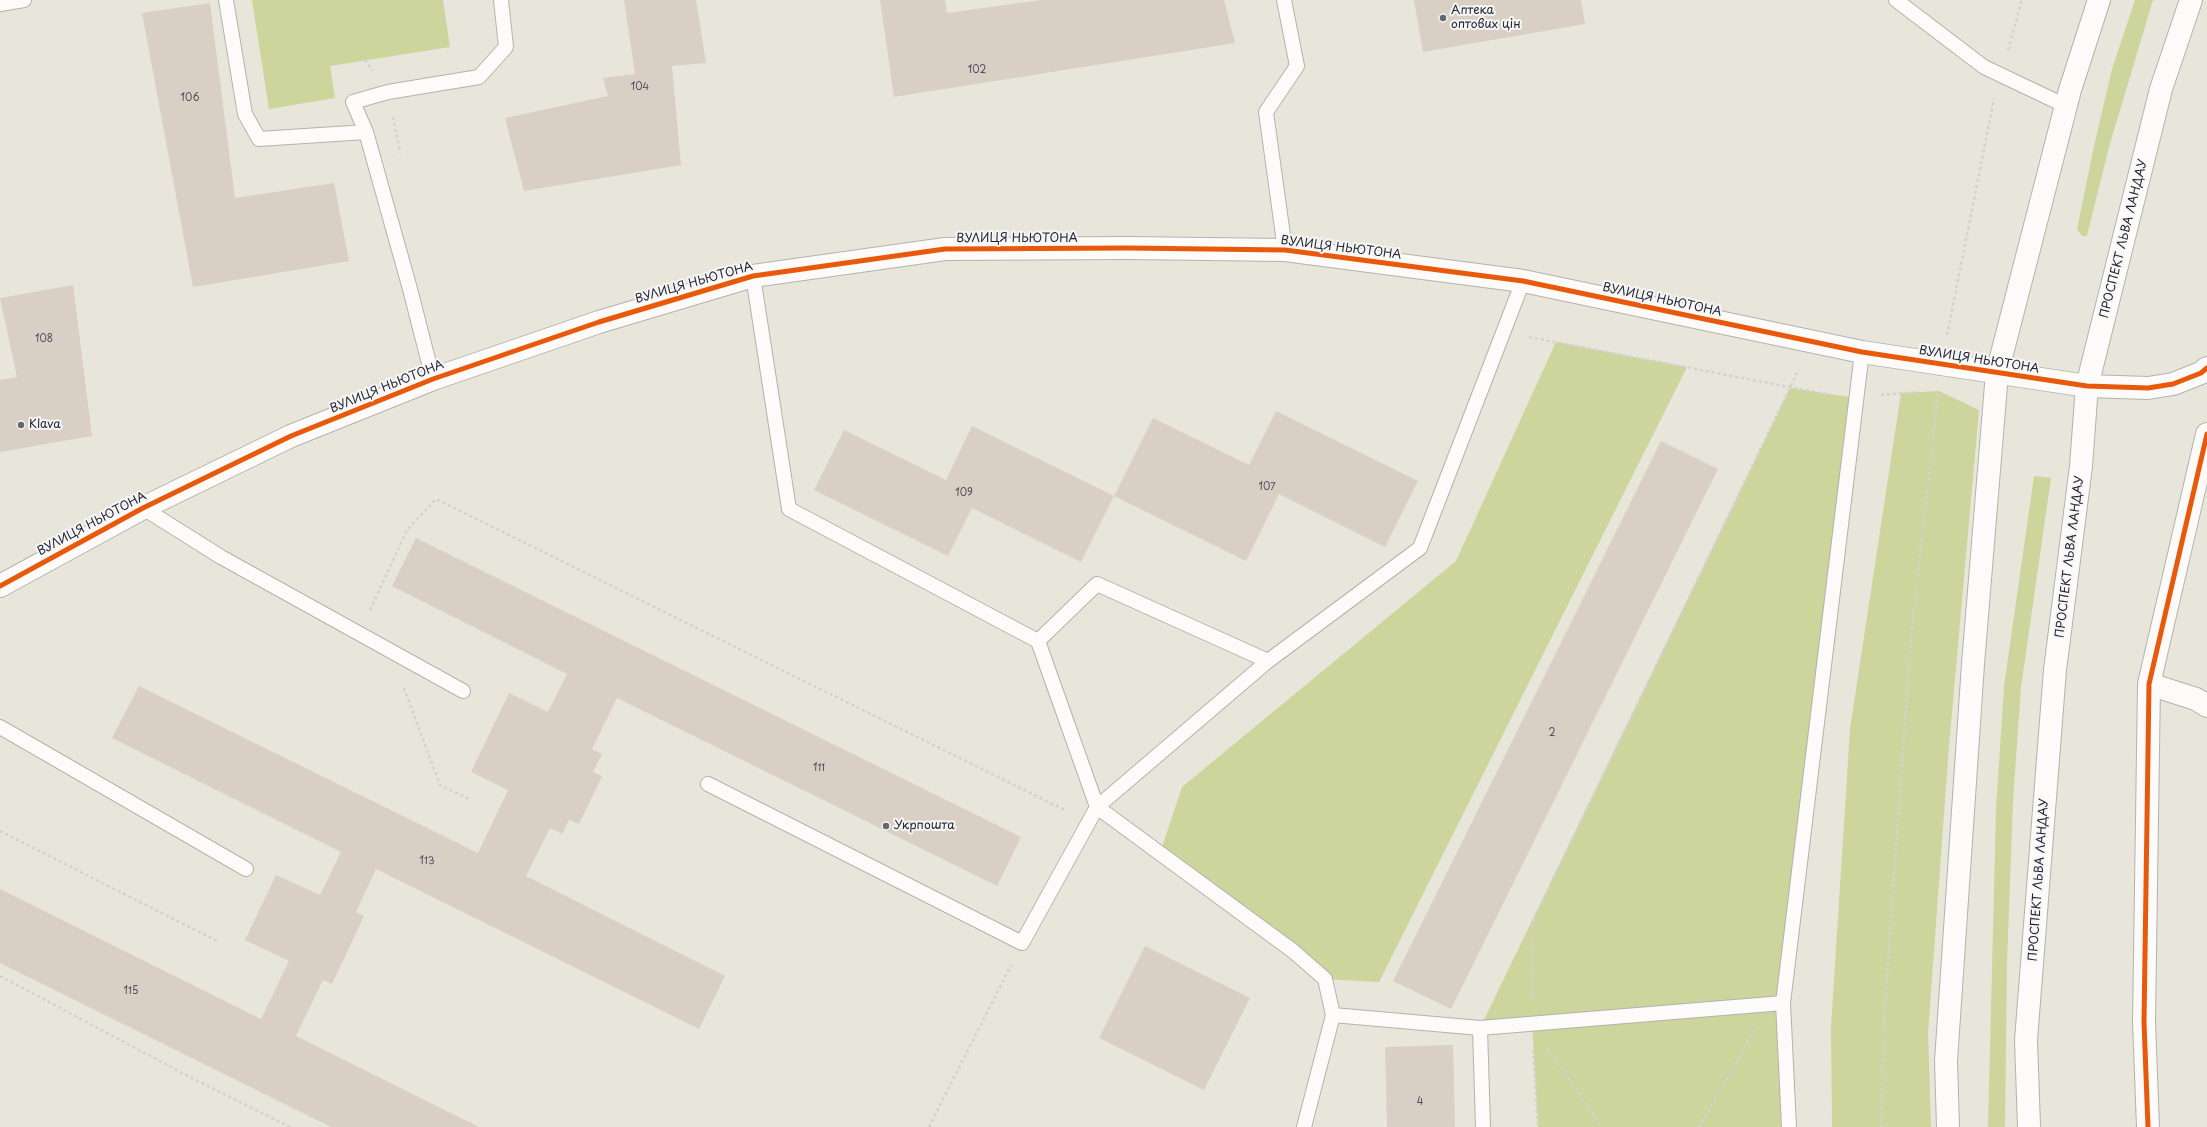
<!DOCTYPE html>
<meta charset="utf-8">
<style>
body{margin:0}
canvas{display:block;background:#e8e6da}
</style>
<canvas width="2207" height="1127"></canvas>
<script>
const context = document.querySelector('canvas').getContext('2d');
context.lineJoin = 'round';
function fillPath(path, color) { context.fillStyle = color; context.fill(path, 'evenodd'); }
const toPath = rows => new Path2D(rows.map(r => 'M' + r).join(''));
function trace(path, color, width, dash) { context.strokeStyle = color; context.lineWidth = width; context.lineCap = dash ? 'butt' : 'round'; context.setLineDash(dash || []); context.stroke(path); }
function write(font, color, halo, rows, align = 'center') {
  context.font = font + ' "Playpen Sans",sans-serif'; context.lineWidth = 4; context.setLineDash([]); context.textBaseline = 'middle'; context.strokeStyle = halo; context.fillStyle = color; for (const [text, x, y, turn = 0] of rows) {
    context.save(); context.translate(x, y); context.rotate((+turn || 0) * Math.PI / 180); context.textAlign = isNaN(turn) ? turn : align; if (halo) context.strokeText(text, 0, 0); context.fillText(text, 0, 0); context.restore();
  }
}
const green = toPath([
 [252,0,443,0,450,47,330,66,335,98,269,109],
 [2135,0,2153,0,2109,147,2087,236,2082,236,2077,229,2094,146,2112,69],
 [1556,342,1687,367,1379,982,1325,979,1160,853,1182,787,1456,561],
 [1790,388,1856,398,1783,1003,1789,1127,1538,1127,1532,1024,1480,1028],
 [1939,391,1979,410,1949,746,1928,1033,1931,1127,1832,1127,1831,1027,1850,729,1901,393],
 [2034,476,2051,478,2021,687,2013,801,2007,962,2005,1127,1988,1127,1996,810,2004,686]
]);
const building = toPath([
 [624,0,696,0,706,63,672,66,681,165,524,191,505,118,608,96,603,78,635,74],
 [880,0,945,0,947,13,1041,0,1224,0,1235,43,894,97],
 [1414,0,1581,0,1585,24,1423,52],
 [210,3,235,198,334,183,349,261,193,287,142,13],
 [73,285,92,436,0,452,0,380,17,377,0,298],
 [1276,411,1418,481,1385,547,1279,494,1246,561,1114,496,1153,418,1249,465],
 [972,426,1114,496,1081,562,972,508,948,556,814,490,844,430,946,480],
 [1661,441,1718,469,1451,1009,1393,981],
 [416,538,1021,837,997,886,617,698,592,749,602,754,593,772,602,776,579,824,569,820,562,834,550,828,526,876,725,976,699,1029,376,869,356,912,364,916,332,984,323,980,296,1036,479,1127,331,1127,0,963,0,889,261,1019,289,961,245,940,276,875,320,895,341,852,112,738,139,686,478,853,508,790,471,772,509,693,548,712,567,674,392,586],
 [1145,946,1250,998,1204,1090,1099,1038],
 [1453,1045,1455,1127,1387,1127,1385,1047]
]);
const path = toPath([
 [2008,50,2022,0],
 [365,60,373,71],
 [393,117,400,153],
 [1947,335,1994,99],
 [1529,337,1831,395],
 [1881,395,1918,392],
 [370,610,407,530,436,499,1067,811],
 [404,688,440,785,469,799],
 [0,831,219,942],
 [0,976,184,1074,290,1127],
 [1532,999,1532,923,1799,369],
 [1548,1048,1602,1127],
 [1533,1050,1538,1127],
 [929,1127,1011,965],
 [1699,1127,1754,1031],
 [1881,1127,1884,1018,1911,636,1938,393]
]);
const lane = toPath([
 [226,0,245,114,259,139,366,132,410,289,433,379],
 [1284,0,1297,66,1266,112,1285,250],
 [1896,0,1984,67,2066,106],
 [0,4,24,0],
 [366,132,353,102,388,92,479,77,506,47,501,0],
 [143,508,221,557,463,691],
 [1038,641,1097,584,1268,661,1420,548,1523,281],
 [1268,661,1097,807,1293,951,1325,979,1333,1015],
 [0,727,246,869],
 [708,784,1022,943,1097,807,1038,641,789,509,753,276],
 [1783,1003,1789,1127],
 [1480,1028,1483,1127],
 [1304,1127,1333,1015,1480,1028,1783,1003,1862,352]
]);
const street = toPath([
 [2087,386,2148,388,2173,384,2201,373,2207,368],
 [2149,684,2196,699,2207,706],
 [2148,1127,2144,1022,2149,684,2207,434]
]);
const secondary = toPath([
 [0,586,143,508,291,436,433,379,599,322,753,276,945,249,1128,248,1285,250,1523,281,1862,352,2087,386]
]);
const primary = toPath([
 [1948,1127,1946,1061,1973,664,1997,373,2070,90,2099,0],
 [2029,1127,2026,1040,2055,670,2081,466,2087,386,2161,89,2191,0]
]);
const cycleway = toPath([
 [0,586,143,508,291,436,433,379,599,322,753,276,945,249,1128,248,1285,250,1523,281,1862,352,2087,386,2148,388,2173,384,2201,373,2207,368],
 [2148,1127,2144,1022,2149,684,2207,434]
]);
const markers = [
 [1443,18,4,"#676773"],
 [21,425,4,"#676773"],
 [886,826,4,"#676773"]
];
const numberNames = [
 ["102",977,70],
 ["104",640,87],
 ["106",190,98],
 ["108",44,339],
 ["107",1267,487],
 ["109",964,493],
 ["2",1552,733],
 ["111",819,768],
 ["113",427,861],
 ["115",131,991],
 ["4",1420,1102]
];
const poiNames = [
 ["Аптека",1451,11],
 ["оптових цін",1451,25],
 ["Klava",29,425],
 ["Укрпошта",894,826]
];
const streetNames = [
 ["ВУЛИЦЯ НЬЮТОНА",1017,239],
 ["ПРОСПЕКТ ЛЬВА ЛАНДАУ",2124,239,-76],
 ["ВУЛИЦЯ НЬЮТОНА",1341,248,7],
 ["ВУЛИЦЯ НЬЮТОНА",694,283,-16],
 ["ВУЛИЦЯ НЬЮТОНА",1662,300,12],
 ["ВУЛИЦЯ НЬЮТОНА",1979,360,9],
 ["ВУЛИЦЯ НЬЮТОНА",387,387,-22],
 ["ВУЛИЦЯ НЬЮТОНА",92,524,-28],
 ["ПРОСПЕКТ ЛЬВА ЛАНДАУ",2070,557,-83],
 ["ПРОСПЕКТ ЛЬВА ЛАНДАУ",2039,880,-86]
];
fillPath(green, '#ccd59c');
fillPath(building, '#d9cfc4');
trace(lane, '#b3b2ac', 16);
trace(street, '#b3b2ac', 24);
trace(secondary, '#b3b2ac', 24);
trace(primary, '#b3b2ac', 24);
trace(path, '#d3d2d1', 2.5, [3, 3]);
trace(lane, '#fcfbf9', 14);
trace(street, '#fcfbf9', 22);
trace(secondary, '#fcfbf9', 22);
trace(primary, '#fcfbf9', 22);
trace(cycleway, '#e8590c', 5);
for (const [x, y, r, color] of markers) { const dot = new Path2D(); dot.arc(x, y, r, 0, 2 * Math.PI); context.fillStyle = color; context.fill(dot); trace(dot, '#f6f6f2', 1.5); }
write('10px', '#504d5d', null, numberNames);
write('12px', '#22223b', '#f6f6f2', poiNames, 'left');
write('12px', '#22223b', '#f6f6f2', streetNames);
</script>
